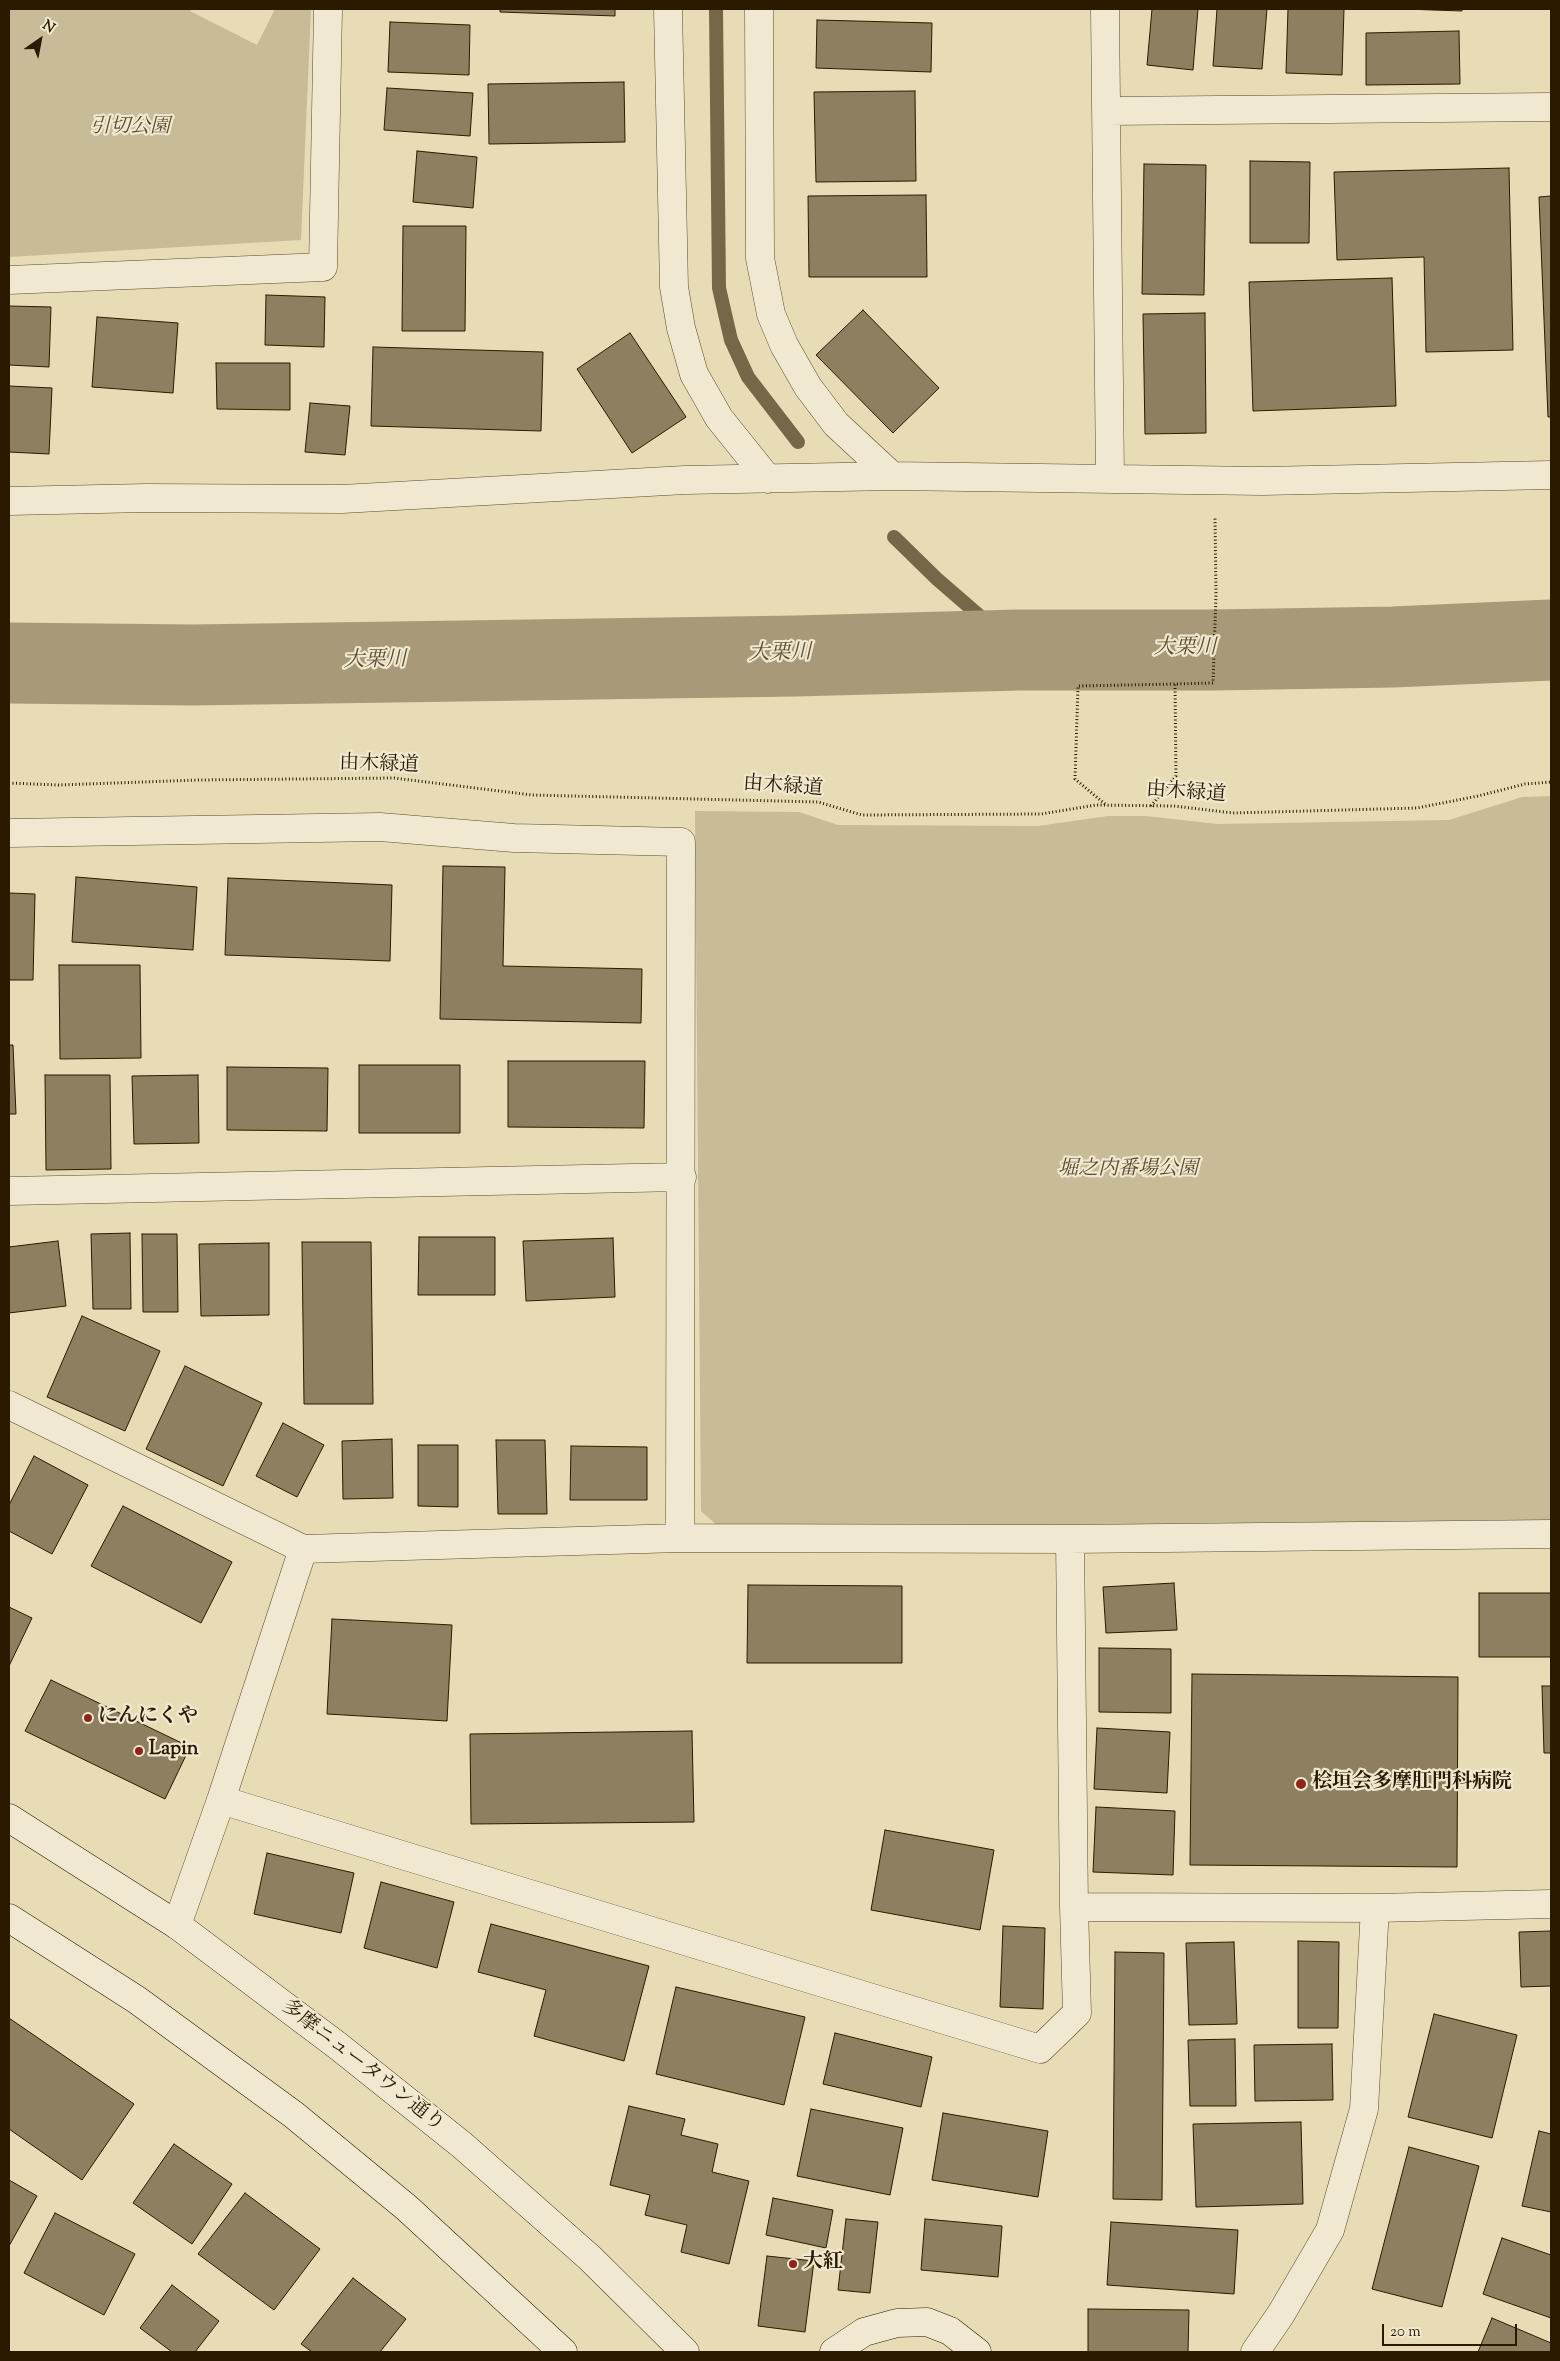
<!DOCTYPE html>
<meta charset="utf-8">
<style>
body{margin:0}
#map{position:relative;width:1560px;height:2361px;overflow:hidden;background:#e8dcb7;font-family:"Sorts Mill Goudy",serif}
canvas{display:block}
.frame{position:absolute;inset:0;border:10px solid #2b1a00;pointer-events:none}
.north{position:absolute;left:15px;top:15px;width:50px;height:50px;-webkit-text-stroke:4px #f0e8d0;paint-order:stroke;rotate:33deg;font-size:14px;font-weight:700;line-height:20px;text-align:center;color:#2b1a00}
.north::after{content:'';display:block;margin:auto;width:18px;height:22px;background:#2b1a00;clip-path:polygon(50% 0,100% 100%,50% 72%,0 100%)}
.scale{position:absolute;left:1382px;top:2324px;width:135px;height:22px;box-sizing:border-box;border:2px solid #2b1a00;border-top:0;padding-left:6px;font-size:15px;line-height:18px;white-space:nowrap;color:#2b1a00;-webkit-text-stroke:4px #f0e8d0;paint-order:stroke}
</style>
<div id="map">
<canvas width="1560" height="2361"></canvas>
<div class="frame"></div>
<div class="north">N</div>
<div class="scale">20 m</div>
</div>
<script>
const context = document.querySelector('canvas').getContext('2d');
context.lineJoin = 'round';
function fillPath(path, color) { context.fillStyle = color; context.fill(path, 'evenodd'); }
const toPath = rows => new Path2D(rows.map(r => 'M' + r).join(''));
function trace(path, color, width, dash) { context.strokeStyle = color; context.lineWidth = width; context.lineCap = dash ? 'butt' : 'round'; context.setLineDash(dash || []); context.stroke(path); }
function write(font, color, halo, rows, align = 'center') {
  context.font = font + ' "Sorts Mill Goudy","Noto Serif JP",serif'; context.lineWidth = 4.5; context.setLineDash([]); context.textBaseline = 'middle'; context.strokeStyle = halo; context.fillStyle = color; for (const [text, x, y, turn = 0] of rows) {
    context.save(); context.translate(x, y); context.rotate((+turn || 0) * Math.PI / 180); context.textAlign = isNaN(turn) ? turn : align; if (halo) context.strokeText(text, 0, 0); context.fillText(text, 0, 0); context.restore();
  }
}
const green = toPath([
 [9,9,191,9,190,11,257,45,275,9,311,9,301,240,9,257],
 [1551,796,1551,1520,720,1528,701,1511,695,811,799,812,838,825,1038,826,1108,816,1146,816,1218,824,1449,820,1522,797]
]);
const stream = toPath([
 [716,9,719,288,731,340,748,377,798,442],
 [894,537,937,579,1019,650]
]);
const river = toPath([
 [9,663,192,665,796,656,1019,650,1213,650,1393,647,1551,640]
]);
const building = toPath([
 [500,9,615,9,615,16,500,12,500,9],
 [1152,9,1198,9,1193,70,1147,65,1152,9],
 [1217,9,1267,9,1262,69,1213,66,1217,9],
 [1288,9,1344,9,1342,75,1286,73,1288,9],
 [1404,9,1462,9,1462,11,1404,9],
 [817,20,932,23,931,72,816,68,817,20],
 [390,22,470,25,469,75,388,72,390,22],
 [1459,31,1460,84,1366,85,1366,33,1459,31],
 [624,82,625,142,489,144,488,84,624,82],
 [387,88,473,93,470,136,384,130,387,88],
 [915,91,916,181,816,182,814,92,915,91],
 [417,151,477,157,473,208,413,202,417,151],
 [1250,161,1310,162,1309,243,1250,243,1250,161],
 [1144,164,1206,165,1204,295,1142,294,1144,164],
 [1509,168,1513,350,1426,352,1424,257,1337,260,1334,172,1509,168],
 [926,195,927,277,809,277,808,196,926,195],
 [1551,196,1551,417,1548,417,1539,197,1551,196],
 [403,226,466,226,465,331,402,331,403,226],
 [1392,278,1396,406,1253,411,1249,282,1392,278],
 [266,295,325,297,324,347,265,345,266,295],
 [9,306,51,307,49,367,9,365,9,306],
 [863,310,939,388,893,433,816,355,863,310],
 [1205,313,1206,433,1145,434,1143,314,1205,313],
 [97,317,178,323,173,393,92,387,97,317],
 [630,333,686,417,632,453,577,369,630,333],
 [373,347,543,352,541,431,371,426,373,347],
 [216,363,290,363,290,410,217,409,216,363],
 [9,386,52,388,49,454,9,452,9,386],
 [310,403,350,406,345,455,305,452,310,403],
 [443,866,505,867,503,966,642,969,641,1023,440,1019,443,866],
 [76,877,197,887,193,950,72,942,76,877],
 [228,878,392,885,390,961,225,955,228,878],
 [9,893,35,894,33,980,9,980,9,893],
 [59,965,140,965,141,1058,60,1059,59,965],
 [9,1045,13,1045,16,1114,9,1114,9,1045],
 [508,1061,645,1061,644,1128,508,1127,508,1061],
 [359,1065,460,1065,460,1133,359,1133,359,1065],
 [227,1067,328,1068,327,1131,227,1130,227,1067],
 [45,1075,110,1075,111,1169,46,1170,45,1075],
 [198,1075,199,1143,134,1144,132,1076,198,1075],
 [130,1233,131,1309,93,1309,91,1234,130,1233],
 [142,1234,177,1234,178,1312,143,1312,142,1234],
 [419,1237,495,1237,495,1295,418,1295,419,1237],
 [613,1238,615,1297,526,1301,523,1241,613,1238],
 [58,1241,66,1306,9,1313,9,1247,58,1241],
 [302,1242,371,1242,373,1404,304,1404,302,1242],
 [269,1243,269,1315,201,1316,199,1244,269,1243],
 [82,1316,160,1351,125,1431,47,1397,82,1316],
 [185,1366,262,1403,223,1486,146,1449,185,1366],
 [283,1423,324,1445,297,1497,256,1476,283,1423],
 [392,1439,393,1498,343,1499,342,1441,392,1439],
 [496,1440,545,1440,547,1514,498,1514,496,1440],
 [418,1445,458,1445,458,1507,418,1506,418,1445],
 [571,1446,647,1447,647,1500,570,1500,571,1446],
 [34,1456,88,1485,52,1554,9,1531,9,1505,34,1456],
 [123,1506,232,1562,201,1623,91,1566,123,1506],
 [1174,1583,1177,1630,1106,1633,1103,1587,1174,1583],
 [748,1585,902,1586,902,1663,747,1663,748,1585],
 [1479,1593,1551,1593,1551,1657,1479,1657,1479,1593],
 [9,1607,32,1618,9,1666,9,1607],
 [332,1619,452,1625,447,1721,327,1714,332,1619],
 [1099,1648,1171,1649,1171,1713,1099,1712,1099,1648],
 [1192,1674,1458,1677,1457,1867,1190,1865,1192,1674],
 [51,1680,190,1747,165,1799,25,1731,51,1680],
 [1542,1686,1551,1686,1551,1753,1544,1753,1542,1686],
 [1097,1728,1170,1732,1167,1793,1094,1789,1097,1728],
 [692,1731,694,1822,471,1824,470,1734,692,1731],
 [1096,1807,1175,1811,1173,1875,1093,1872,1096,1807],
 [885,1830,994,1850,980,1930,871,1910,885,1830],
 [267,1853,354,1873,341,1933,254,1914,267,1853],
 [381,1882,454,1902,437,1968,364,1948,381,1882],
 [491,1924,649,1966,624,2061,534,2036,546,1990,478,1972,491,1924],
 [1003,1926,1045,1928,1043,2009,1000,2007,1003,1926],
 [1551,1931,1551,1986,1521,1987,1519,1932,1551,1931],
 [1298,1941,1339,1942,1338,2028,1298,2028,1298,1941],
 [1234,1942,1237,2024,1189,2025,1186,1943,1234,1942],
 [1115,1952,1164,1953,1162,2200,1113,2199,1115,1952],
 [676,1987,805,2017,784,2105,656,2074,676,1987],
 [1434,2014,1517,2035,1492,2138,1408,2117,1434,2014],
 [9,2018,134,2104,82,2180,9,2129,9,2018],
 [835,2033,932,2057,921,2107,823,2084,835,2033],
 [1235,2039,1236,2106,1190,2106,1188,2040,1235,2039],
 [1332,2044,1333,2100,1255,2101,1254,2045,1332,2044],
 [629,2106,685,2119,681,2135,718,2144,712,2172,749,2181,729,2264,681,2252,687,2225,645,2215,650,2195,610,2185,629,2106],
 [811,2109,903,2128,890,2195,797,2176,811,2109],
 [943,2113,1048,2131,1038,2197,932,2180,943,2113],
 [1301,2122,1303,2204,1196,2207,1193,2124,1301,2122],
 [1539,2131,1551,2134,1551,2212,1522,2206,1539,2131],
 [174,2144,232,2184,192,2244,133,2203,174,2144],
 [1409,2147,1479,2166,1442,2307,1372,2289,1409,2147],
 [9,2180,37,2196,9,2246,9,2180],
 [245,2193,320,2249,274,2310,198,2254,245,2193],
 [773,2198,833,2210,826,2248,766,2235,773,2198],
 [55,2213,135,2254,104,2315,24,2273,55,2213],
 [846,2219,878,2222,870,2293,838,2290,846,2219],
 [925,2219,1002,2226,998,2277,921,2270,925,2219],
 [1111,2222,1238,2230,1234,2294,1107,2285,1111,2222],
 [1502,2238,1551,2255,1551,2318,1483,2294,1502,2238],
 [767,2256,814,2261,805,2332,758,2326,767,2256],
 [353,2278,406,2319,380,2352,312,2352,301,2344,353,2278],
 [172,2285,219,2321,195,2352,172,2352,140,2328,172,2285],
 [1088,2309,1189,2310,1188,2352,1088,2352,1088,2309],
 [1492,2318,1551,2343,1551,2352,1478,2352,1492,2318]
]);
const path = toPath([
 [9,783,58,785,198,780,394,778,532,795,818,802,862,815,1041,814,1096,805,1174,806,1233,813,1417,808,1478,796,1525,784,1551,782],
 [1105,804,1075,779,1078,686,1175,684],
 [1151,806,1176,776,1175,684,1213,683,1216,595,1215,518]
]);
const street = toPath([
 [668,9,674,287,681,328,694,374,719,418,768,479],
 [759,9,760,258,771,314,784,345,808,387,836,424,892,476],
 [1105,9,1110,479],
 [1107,111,1551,107],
 [9,280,323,267,328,9],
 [9,501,146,498,342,499,685,480,892,476,1262,481,1551,475],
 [9,833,380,827,514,838,681,842,680,1538,1070,1539,1551,1534],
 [9,1191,682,1177],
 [9,1405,303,1549,680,1538],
 [221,1800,1040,2049,1077,2013,1074,1907,1070,1539],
 [1074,1907,1375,1908,1551,1904],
 [177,1925,221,1800,303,1549],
 [1255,2352,1281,2314,1330,2230,1364,2109,1375,1908]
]);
const secondary = toPath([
 [9,1818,177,1925,338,2046,462,2145,590,2258,685,2352],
 [9,1918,137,2000,294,2115,407,2208,563,2352],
 [834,2352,864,2332,897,2323,927,2322,950,2331,977,2352]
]);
const markers = [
 [88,1718,5,"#8f2418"],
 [139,1751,5,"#8f2418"],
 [1301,1784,6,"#8f2418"],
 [793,2264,5,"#8f2418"]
];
const parkNames = [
 ["引切公園",130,129],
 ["堀之内番場公園",1128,1171]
];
const streetNames = [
 ["由木緑道",379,766,2],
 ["由木緑道",783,788,4],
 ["由木緑道",1186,794,4],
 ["多摩ニュータウン通り",362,2067,38]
];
const poiNames = [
 ["にんにくや",98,1718],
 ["Lapin",149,1751],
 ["桧垣会多摩肛門科病院",1312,1784],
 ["大紅",803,2264]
];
const waterNames = [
 ["大栗川",1185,649],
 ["大栗川",780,655,-1],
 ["大栗川",375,662,-1]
];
fillPath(green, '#c8bb98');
trace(stream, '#766749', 14);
trace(river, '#a89a79', 81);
fillPath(building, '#8d7f5f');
trace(building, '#2b1a00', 1);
trace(street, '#5a4a2e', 29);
trace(secondary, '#2b1a00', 29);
trace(path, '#2b1a00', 3, [1, 2.5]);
trace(street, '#f0e8d0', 28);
trace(secondary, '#f0e8d0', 28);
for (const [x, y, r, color] of markers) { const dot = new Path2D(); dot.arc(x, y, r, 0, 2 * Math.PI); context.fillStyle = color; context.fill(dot); trace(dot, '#f0e8d0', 2); }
write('italic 20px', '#5a4a2e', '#f0e8d0', parkNames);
write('20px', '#2b1a00', '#f0e8d0', streetNames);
write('bold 20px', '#2b1a00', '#f0e8d0', poiNames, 'left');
write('italic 21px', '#5d4d30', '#f0e8d0', waterNames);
</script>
